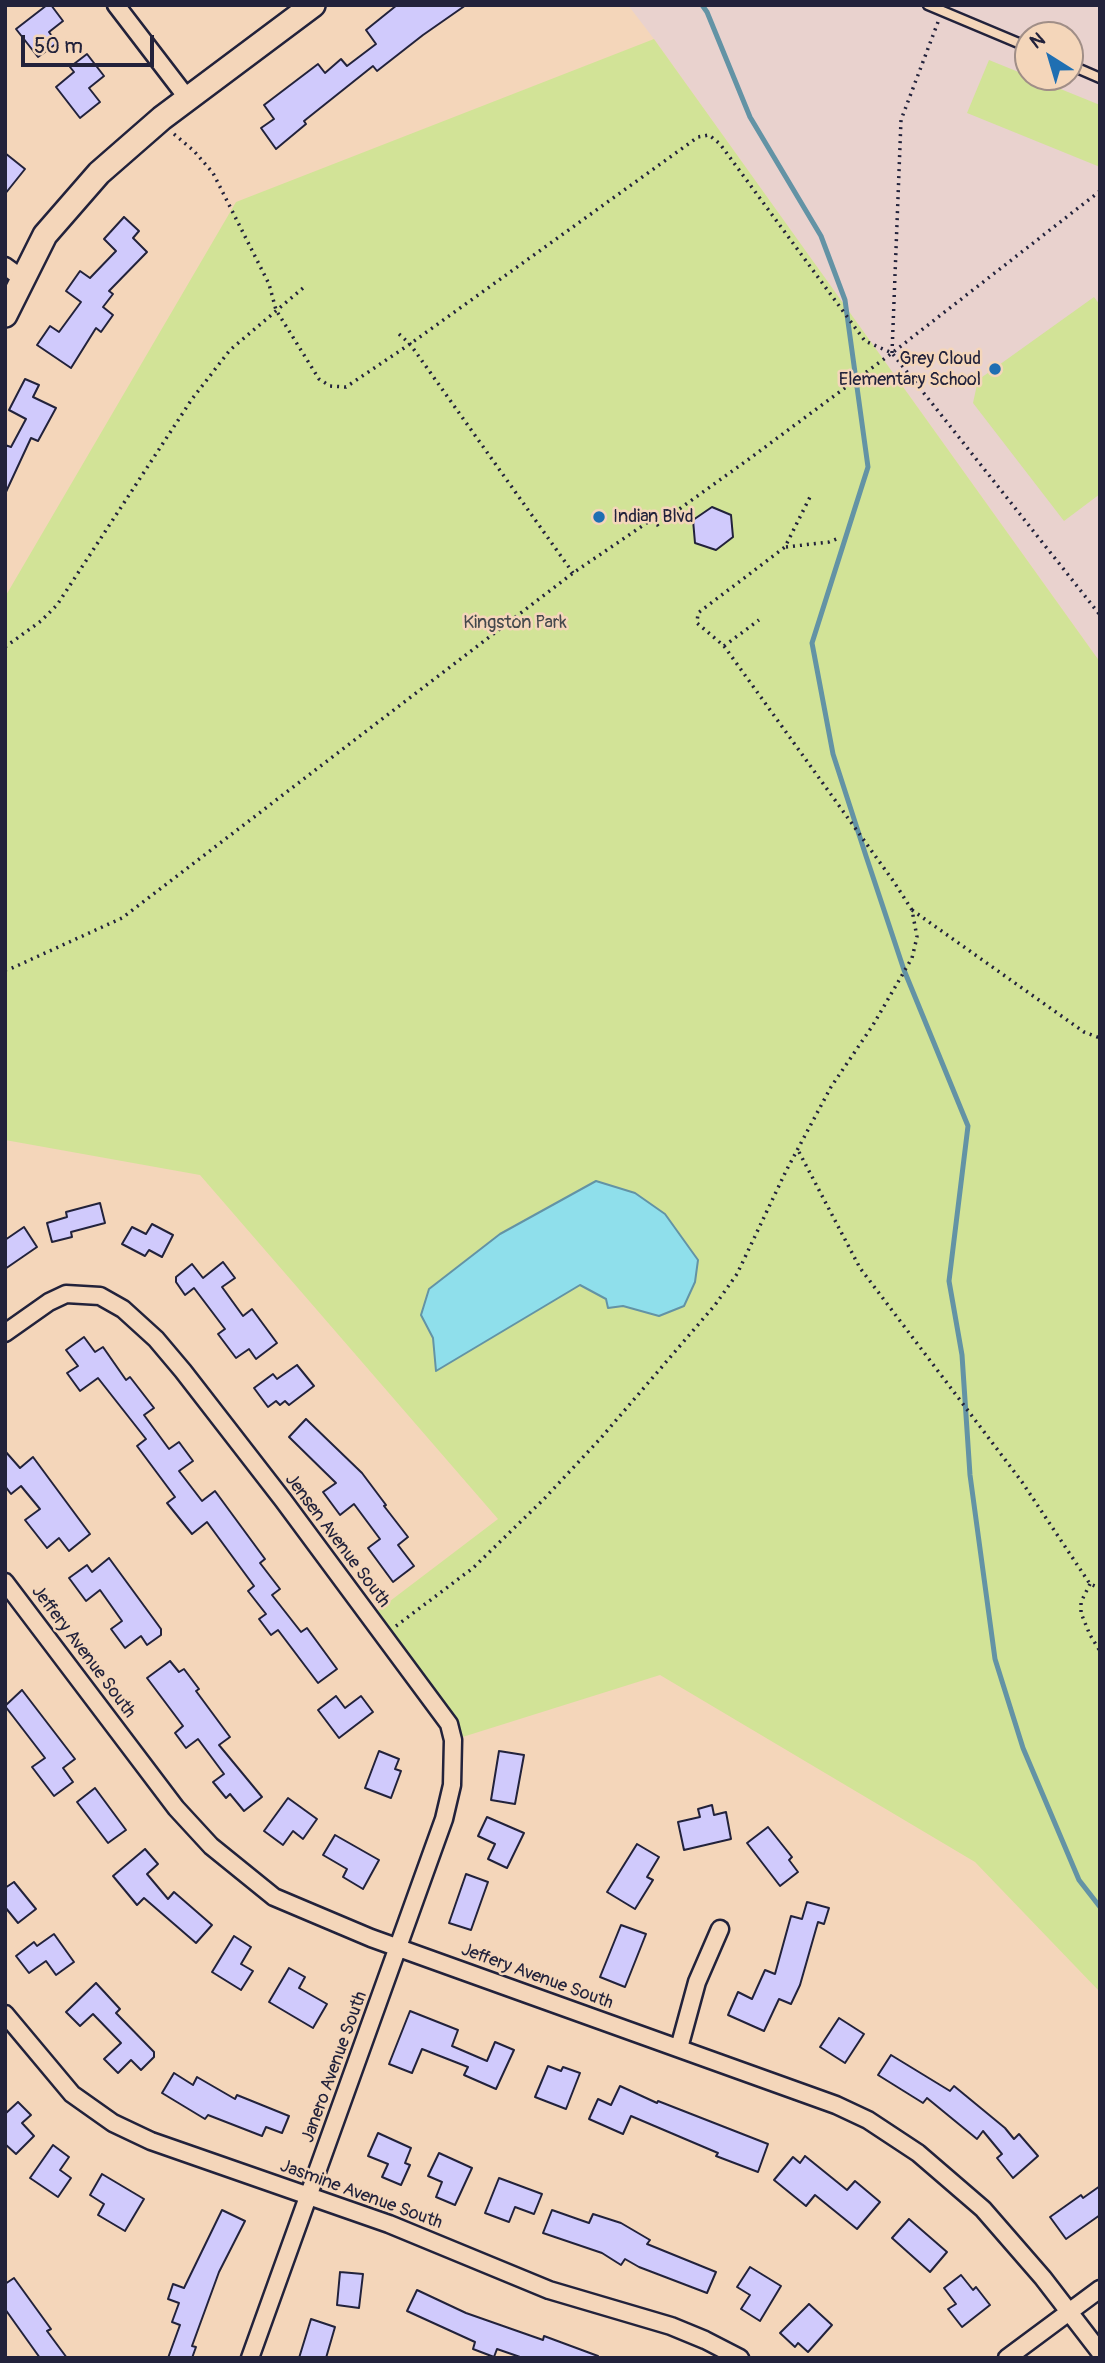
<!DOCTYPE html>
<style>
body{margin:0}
#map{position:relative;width:1105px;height:2363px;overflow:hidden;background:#f4d6ba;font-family:Pangolin,sans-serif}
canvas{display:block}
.frame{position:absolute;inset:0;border:7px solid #22223b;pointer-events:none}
.north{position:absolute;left:1014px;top:21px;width:70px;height:70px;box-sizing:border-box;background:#f4d6ba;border:2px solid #a08e87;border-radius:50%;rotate:323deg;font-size:19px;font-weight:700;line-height:28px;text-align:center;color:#22223b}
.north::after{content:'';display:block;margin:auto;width:24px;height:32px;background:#1f6fb2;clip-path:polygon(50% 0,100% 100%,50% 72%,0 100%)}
.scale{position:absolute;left:21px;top:35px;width:133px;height:32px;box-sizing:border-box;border:4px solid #22223b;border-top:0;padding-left:9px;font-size:21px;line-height:24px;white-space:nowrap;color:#22223b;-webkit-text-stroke:5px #f4d6ba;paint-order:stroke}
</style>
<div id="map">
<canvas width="1105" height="2363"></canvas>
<div class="frame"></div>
<div class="north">N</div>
<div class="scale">50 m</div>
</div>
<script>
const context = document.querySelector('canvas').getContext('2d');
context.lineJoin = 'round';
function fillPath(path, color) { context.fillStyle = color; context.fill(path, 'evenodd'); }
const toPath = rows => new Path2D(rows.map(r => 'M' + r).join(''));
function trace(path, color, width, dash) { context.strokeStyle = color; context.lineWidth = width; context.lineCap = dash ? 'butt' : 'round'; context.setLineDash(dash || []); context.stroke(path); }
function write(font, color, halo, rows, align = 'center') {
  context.font = font + ' Pangolin,sans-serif'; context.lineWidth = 5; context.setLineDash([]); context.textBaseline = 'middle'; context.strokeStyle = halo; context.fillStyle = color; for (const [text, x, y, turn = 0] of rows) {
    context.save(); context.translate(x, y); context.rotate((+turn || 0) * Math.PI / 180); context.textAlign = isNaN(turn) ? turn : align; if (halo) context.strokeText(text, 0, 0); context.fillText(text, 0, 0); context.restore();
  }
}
const built = toPath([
 [628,5,1100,5,1100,662,654,39],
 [1028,35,1070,35,1070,77,1028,77]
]);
const green = toPath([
 [654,39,1100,662,1100,1992,975,1862,660,1675,453,1740,369,1617,498,1519,200,1175,5,1140,5,597,236,202],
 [596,1181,659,1316,623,1306,608,1308,606,1299,580,1284,436,1370,429,1289,500,1234],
 [989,60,1100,105,1100,167,967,113],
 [1094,297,1100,305,1100,494,1064,521,973,403,978,380]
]);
const water = toPath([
 [596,1181,635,1193,665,1214,698,1260,695,1282,684,1306,659,1316,623,1306,608,1308,606,1299,580,1285,436,1371,433,1338,421,1315,429,1289,500,1234,596,1181]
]);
const stream = toPath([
 [702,5,707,12,750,117,821,236,845,300,868,467,812,643,833,754,866,856,904,970,968,1126,949,1281,962,1355,970,1475,995,1659,1023,1748,1079,1880,1100,1907]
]);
const building = toPath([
 [47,5,51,5,63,21,49,32,57,43,38,57,16,29,47,5],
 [397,5,466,5,423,35,377,71,373,66,304,121,306,124,276,149,261,128,274,119,264,105,318,64,325,73,341,59,347,66,376,44,366,30,397,5],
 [87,54,104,76,89,88,100,102,80,118,56,87,74,72,70,67,87,54],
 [5,153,25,169,5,194,5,153],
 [124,217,139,231,133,238,147,252,109,291,113,294,103,307,113,315,101,332,96,328,71,368,37,345,50,326,59,332,81,302,66,291,80,271,90,278,116,251,104,239,124,217],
 [25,379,39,385,33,397,56,408,38,441,31,438,5,494,5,445,11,447,26,419,9,410,25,379],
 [712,507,731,515,733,537,716,550,695,543,693,520,712,507],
 [100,1203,105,1223,71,1232,72,1237,52,1242,47,1223,67,1217,66,1212,100,1203],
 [152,1224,173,1235,162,1257,149,1250,145,1256,122,1244,132,1227,146,1234,152,1224],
 [24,1227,37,1247,5,1269,5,1240,24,1227],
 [223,1262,235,1278,222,1287,243,1316,252,1309,277,1343,256,1359,249,1349,236,1358,218,1334,225,1329,194,1288,185,1295,176,1282,176,1277,192,1264,203,1278,223,1262],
 [84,1337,95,1352,103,1347,126,1380,130,1377,154,1408,144,1415,169,1449,179,1442,193,1461,179,1471,202,1501,215,1491,265,1559,260,1563,280,1589,272,1595,301,1632,307,1628,337,1669,318,1683,278,1630,271,1635,259,1619,266,1614,248,1591,254,1586,207,1522,192,1534,167,1503,175,1497,137,1446,146,1439,98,1378,80,1391,67,1373,78,1366,66,1350,84,1337],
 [297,1365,314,1386,289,1405,285,1401,280,1405,276,1401,268,1407,254,1388,273,1374,277,1379,297,1365],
 [306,1419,362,1473,386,1505,384,1506,408,1537,398,1545,414,1566,393,1582,368,1548,380,1539,354,1504,340,1515,323,1492,336,1483,289,1437,306,1419],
 [5,1451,20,1468,33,1457,90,1534,69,1551,59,1538,47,1548,25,1520,40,1509,21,1486,11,1494,5,1486,5,1451],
 [109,1558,161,1629,161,1635,147,1645,141,1636,125,1648,111,1629,122,1621,100,1590,86,1601,69,1578,87,1565,92,1572,109,1558],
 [170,1661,179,1672,184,1669,199,1689,196,1691,230,1737,219,1745,262,1797,244,1811,230,1794,226,1798,213,1782,224,1774,198,1739,186,1748,175,1733,183,1726,147,1678,170,1661],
 [22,1690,75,1759,63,1768,73,1782,54,1796,32,1767,45,1758,5,1706,22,1690],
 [336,1696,345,1708,361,1696,373,1712,339,1738,318,1710,336,1696],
 [379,1751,399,1759,395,1769,401,1771,391,1798,365,1788,379,1751],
 [499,1751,524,1755,515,1804,491,1800,499,1751],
 [95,1788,126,1830,108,1843,77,1802,95,1788],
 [288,1798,317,1819,303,1839,293,1831,283,1845,264,1831,288,1798],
 [712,1805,714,1815,726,1812,731,1839,684,1850,678,1822,700,1817,698,1809,712,1805],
 [487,1817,524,1833,507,1868,488,1859,495,1844,478,1836,487,1817],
 [768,1827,792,1857,789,1860,798,1872,780,1886,747,1843,768,1827],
 [335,1835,379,1860,363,1889,343,1877,347,1869,323,1855,335,1835],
 [637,1844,659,1857,647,1877,653,1880,635,1909,607,1892,637,1844],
 [145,1849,158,1864,147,1874,168,1899,174,1892,212,1925,196,1943,144,1898,137,1905,113,1876,145,1849],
 [466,1874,488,1882,471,1930,449,1923,466,1874],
 [14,1882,36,1909,18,1923,5,1907,5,1888,14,1882],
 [807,1902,829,1908,824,1924,818,1922,800,1985,791,2004,779,1999,764,2031,728,2015,738,1992,752,1999,765,1970,775,1974,791,1916,802,1919,807,1902],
 [621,1925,646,1934,625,1987,600,1977,621,1925],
 [54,1934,74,1962,56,1975,46,1961,29,1973,16,1956,34,1942,37,1946,54,1934],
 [234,1936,251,1947,241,1964,253,1971,241,1990,212,1972,234,1936],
 [289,1968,305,1977,299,1988,327,2004,313,2028,269,2002,289,1968],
 [96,1983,120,2009,116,2013,154,2052,154,2057,141,2070,131,2060,118,2073,104,2059,121,2043,93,2014,80,2026,66,2012,96,1983],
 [410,2011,458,2030,452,2046,487,2061,495,2042,514,2050,496,2089,464,2075,468,2067,422,2049,412,2073,389,2064,410,2011],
 [839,2018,864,2034,845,2063,820,2047,839,2018],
 [891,2055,950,2091,954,2086,1005,2128,1014,2139,1019,2134,1038,2156,1013,2178,997,2158,1002,2154,983,2131,977,2139,927,2098,923,2103,878,2075,891,2055],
 [548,2066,561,2071,563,2067,580,2073,566,2109,535,2097,548,2066],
 [174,2073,193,2085,197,2077,235,2099,237,2095,289,2116,282,2133,266,2127,262,2136,208,2115,205,2119,162,2093,174,2073],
 [620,2086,657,2103,658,2101,768,2144,758,2172,716,2156,718,2153,631,2116,623,2134,589,2119,598,2099,611,2105,620,2086],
 [18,2102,31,2115,22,2123,34,2136,16,2154,5,2144,5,2114,18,2102],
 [378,2133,411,2148,405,2163,410,2165,401,2185,382,2177,388,2164,368,2156,378,2133],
 [53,2145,69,2157,60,2170,71,2178,58,2197,30,2178,53,2145],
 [439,2153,472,2168,455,2205,436,2197,442,2182,428,2176,439,2153],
 [805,2156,847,2190,855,2181,880,2202,857,2229,815,2195,806,2206,774,2180,793,2157,800,2163,805,2156],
 [102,2174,144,2199,125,2231,98,2215,104,2204,90,2195,102,2174],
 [499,2178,542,2194,534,2214,515,2207,509,2222,485,2213,499,2178],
 [1100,2186,1100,2215,1066,2239,1050,2217,1081,2195,1083,2198,1100,2186],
 [222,2210,245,2221,219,2272,192,2346,196,2347,192,2358,168,2358,180,2325,172,2322,179,2303,168,2299,173,2284,184,2288,222,2210],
 [552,2210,589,2223,593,2214,621,2223,650,2240,647,2244,716,2272,707,2293,639,2267,625,2259,621,2265,602,2253,543,2233,552,2210],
 [909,2219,947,2252,930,2272,892,2238,909,2219],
 [750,2267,781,2286,760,2321,741,2309,750,2295,737,2287,750,2267],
 [340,2272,363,2274,359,2308,337,2305,340,2272],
 [961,2275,973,2290,976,2287,990,2305,962,2327,948,2309,956,2304,944,2288,961,2275],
 [14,2278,51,2329,47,2331,67,2358,40,2358,5,2309,5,2284,14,2278],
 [417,2290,466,2313,543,2340,544,2336,598,2356,598,2358,523,2358,497,2349,494,2357,473,2349,475,2342,407,2311,417,2290],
 [809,2304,832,2325,808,2352,798,2343,795,2347,780,2333,809,2304],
 [311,2319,335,2327,326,2358,299,2358,311,2319]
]);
const path = toPath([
 [174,134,194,151,213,173,269,284,276,310,319,379,330,386,346,387,410,344,698,137,709,135,720,144,865,341,892,353,1100,615],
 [399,334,410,344,573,573],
 [892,353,901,120,938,22],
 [786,547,829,542,839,538],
 [724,646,759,620],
 [5,647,41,621,57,605,192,399,230,350,303,288],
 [912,910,1084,1032,1100,1038],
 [5,970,10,969,122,918,573,573,651,520,657,525,749,459,892,353,1100,191],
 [799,1152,860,1268,1022,1482,1090,1584,1100,1588],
 [1090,1584,1081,1602,1081,1613,1090,1635,1100,1651],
 [396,1626,473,1568,543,1500,600,1439,715,1305,737,1274,786,1171,831,1087,873,1025,912,958,917,937,912,910,894,882,724,646,697,623,698,613,785,547,810,497]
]);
const lane = toPath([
 [928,5,1028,47],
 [1070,65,1100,78]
]);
const street = toPath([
 [116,5,188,99],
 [5,266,23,279],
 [5,1333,49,1302,66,1294,100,1296,123,1309,156,1339,183,1371,283,1500,449,1724,453,1740,452,1785,444,1819,250,2358],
 [5,1582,176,1808,211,1846,274,1897,371,1938,836,2105,868,2120,918,2153,983,2209,1043,2278,1100,2352],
 [5,2014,72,2094,113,2123,151,2141,389,2224,549,2290,671,2326,705,2340,740,2358],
 [679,2048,697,1982,720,1929],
 [1007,2358,1100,2289]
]);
const secondary = toPath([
 [5,315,45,235,99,173,162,118,313,5]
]);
const markers = [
 [995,369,7,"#1f6fb2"],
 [599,517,7,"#1f6fb2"]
];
const poiNames = [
 ["Grey Cloud",981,359],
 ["Elementary School",981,380],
 ["Indian Blvd",613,517,"left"]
];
const parkNames = [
 ["Kingston Park",515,623]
];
const streetNames = [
 ["Jensen Avenue South",337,1541,53],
 ["Jeffery Avenue South",83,1652,53],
 ["Jeffery Avenue South",537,1977,20],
 ["Janero Avenue South",335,2067,-70],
 ["Jasmine Avenue South",361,2195,20]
];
fillPath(built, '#e9d2ce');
fillPath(green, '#d2e397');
fillPath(water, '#8fdfeb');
trace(water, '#6393a5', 2);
trace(stream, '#6393a5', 5);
fillPath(building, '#d0cafc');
trace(building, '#22223b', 2);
trace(lane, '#22223b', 13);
trace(street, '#22223b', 21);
trace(secondary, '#22223b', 28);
trace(path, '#22223b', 3.5, [2, 5]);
trace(lane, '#f4d6ba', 8);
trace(street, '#f4d6ba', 16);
trace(secondary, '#f4d6ba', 23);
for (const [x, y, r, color] of markers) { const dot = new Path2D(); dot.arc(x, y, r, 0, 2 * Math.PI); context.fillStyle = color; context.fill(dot); trace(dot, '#f4d6ba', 2.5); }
write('18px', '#22223b', '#f4d6ba', poiNames, 'right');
write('18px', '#45494d', '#f4d6ba', parkNames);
write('18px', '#22223b', '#f4d6ba', streetNames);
</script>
